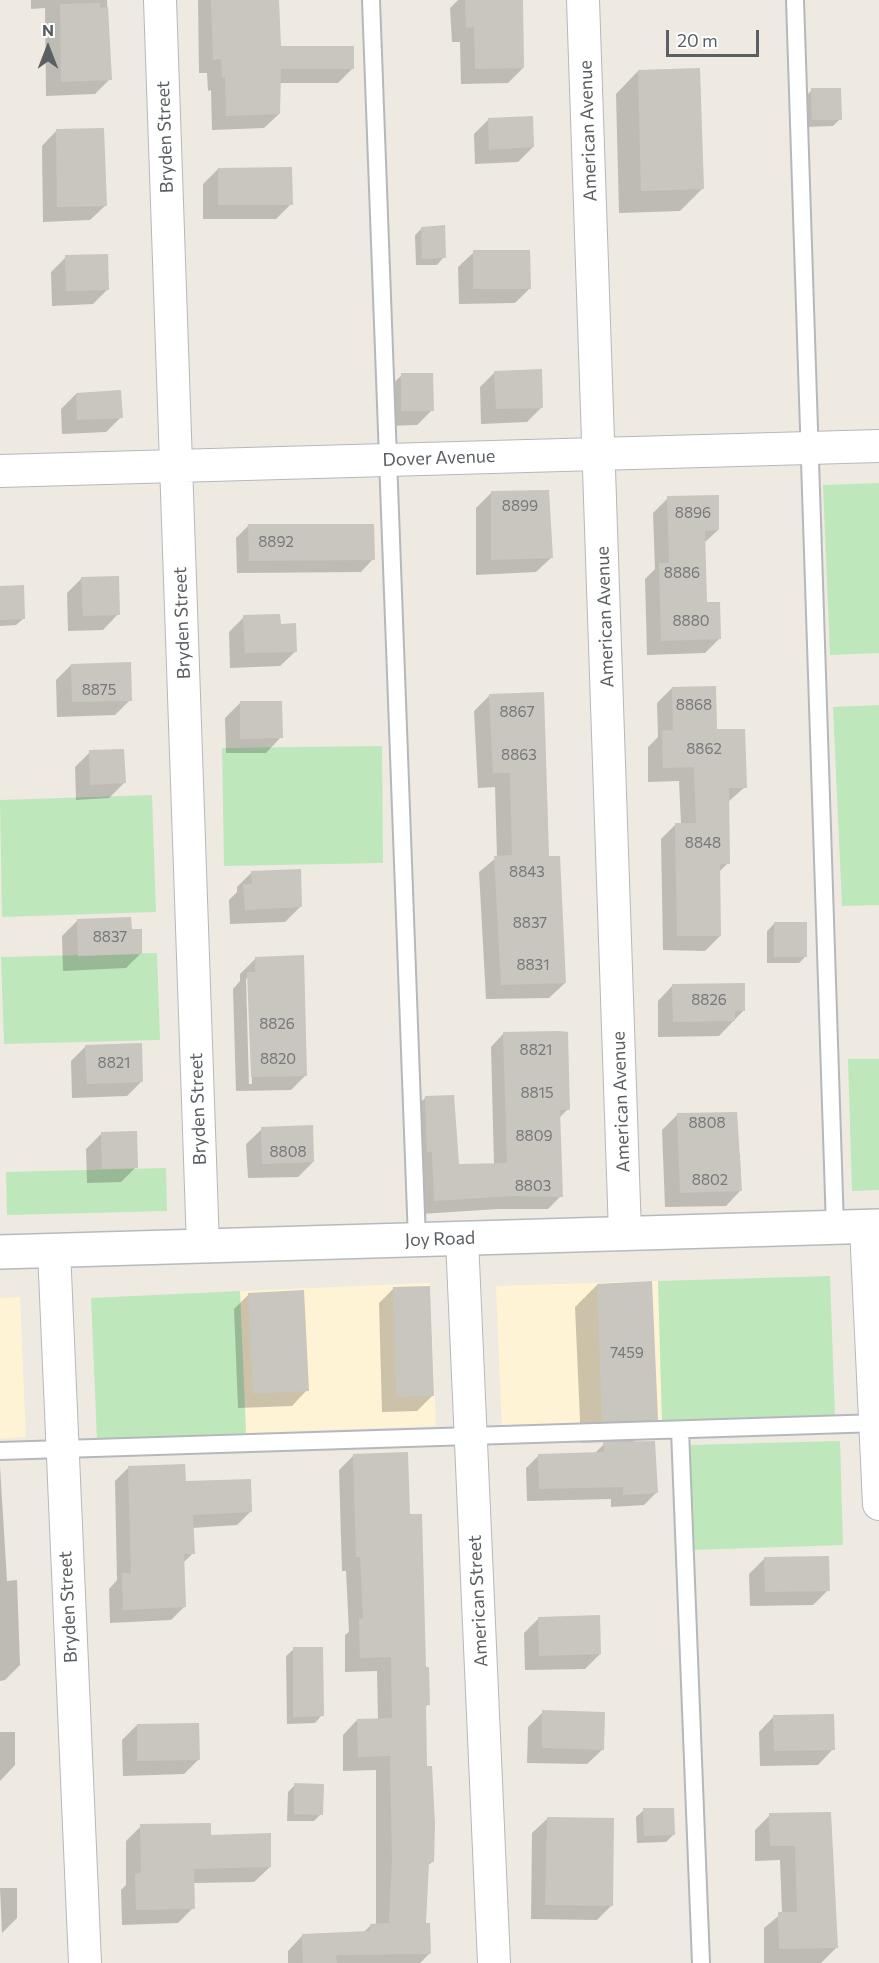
<!DOCTYPE html>
<style>
body{margin:0}
#map{position:relative;width:879px;height:1963px;overflow:hidden;background:#eeeae1;font-family:Commissioner,sans-serif}
canvas{display:block}
.north{position:absolute;left:18px;top:18px;width:60px;height:60px;-webkit-text-stroke:4px #fff;paint-order:stroke;rotate:0deg;font-size:16px;font-weight:700;line-height:24px;text-align:center;color:#5a5f63}
.north::after{content:'';display:block;margin:auto;width:21px;height:27px;background:#5a5f63;clip-path:polygon(50% 0,100% 100%,50% 72%,0 100%)}
.scale{position:absolute;left:666px;top:30px;width:93px;height:27px;box-sizing:border-box;border:3px solid #5a5f63;border-top:0;padding-left:8px;font-size:18px;line-height:21px;white-space:nowrap;color:#5a5f63;-webkit-text-stroke:4px #fff;paint-order:stroke}
</style>
<div id="map">
<canvas width="879" height="1963"></canvas>
<div class="north">N</div>
<div class="scale">20 m</div>
</div>
<script>
const context = document.querySelector('canvas').getContext('2d');
context.lineJoin = 'round';
function fillPath(path, color) { context.fillStyle = color; context.fill(path, 'evenodd'); }
const toPath = rows => new Path2D(rows.map(r => 'M' + r).join(''));
function trace(path, color, width, dash) { context.strokeStyle = color; context.lineWidth = width; context.lineCap = dash ? 'butt' : 'round'; context.setLineDash(dash || []); context.stroke(path); }
function write(font, color, halo, rows, align = 'center') {
  context.font = font + ' Commissioner,sans-serif'; context.lineWidth = 4.5; context.setLineDash([]); context.textBaseline = 'middle'; context.strokeStyle = halo; context.fillStyle = color; for (const [text, x, y, turn = 0] of rows) {
    context.save(); context.translate(x, y); context.rotate((+turn || 0) * Math.PI / 180); context.textAlign = isNaN(turn) ? turn : align; if (halo) context.strokeText(text, 0, 0); context.fillText(text, 0, 0); context.restore();
  }
}
const commercial = toPath([
 [658,1281,662,1421,502,1428,496,1286],
 [430,1283,436,1426,246,1433,240,1291],
 [20,1297,26,1437,0,1439,0,1298]
]);
const green = toPath([
 [879,483,879,653,830,655,823,485],
 [879,705,879,905,842,906,833,707],
 [382,746,383,863,224,866,222,748],
 [152,795,156,912,2,917,0,800],
 [157,953,160,1040,4,1044,1,957],
 [848,1059,879,1059,879,1190,852,1191],
 [166,1168,167,1211,7,1215,6,1172],
 [830,1276,835,1416,662,1421,658,1281],
 [240,1291,246,1433,97,1440,91,1298],
 [840,1441,843,1545,691,1550,688,1445]
]);
const shadow = toPath([
 [31,0,107,0,110,79,95,94,46,96,45,8,31,9],
 [198,0,277,0,279,47,352,69,338,83,279,83,279,114,264,128,212,130,211,90,208,91,207,73,199,73],
 [458,0,521,0,523,68,508,83,461,84,460,42,452,42,450,8],
 [638,71,702,189,680,211,619,213,616,94],
 [812,90,840,119,833,126,805,127,805,97],
 [489,119,533,147,518,162,475,164,474,134],
 [57,130,106,205,90,220,43,222,42,146],
 [218,169,291,204,276,219,203,219,203,184],
 [422,228,444,257,437,265,416,265,415,235],
 [474,252,530,288,515,303,459,304,458,267],
 [66,257,108,289,93,304,52,306,51,272],
 [495,372,542,407,527,422,481,424,480,387],
 [402,375,432,410,417,425,387,426,386,390],
 [76,394,121,417,106,432,62,434,61,409],
 [491,493,552,557,536,572,476,575,476,508],
 [668,498,718,530,704,543,705,604,720,638,705,653,647,655,645,579,655,569,653,513],
 [248,526,373,559,361,572,237,573,236,538],
 [82,578,118,614,103,630,68,631,67,593],
 [0,587,24,618,16,625,0,626],
 [244,617,279,625,296,651,280,666,230,668,229,632],
 [71,665,130,700,115,715,57,717,56,680],
 [672,688,745,787,728,802,728,863,719,872,720,936,705,951,663,950,661,839,676,824,681,824,679,781,648,782,648,747,658,737,657,703],
 [489,696,548,857,565,983,549,998,486,999,479,872,497,857,495,787,478,788,474,711],
 [240,703,281,737,266,753,226,753,225,718],
 [90,752,124,783,109,798,76,800,75,767],
 [252,872,300,907,285,922,230,924,229,900,237,892,237,887],
 [77,921,130,931,141,953,126,968,63,971,62,936],
 [775,923,806,956,799,963,767,963,767,931],
 [255,959,306,1075,291,1090,236,1091,233,989,240,981,240,974],
 [249,976,252,1084,249,1084,246,979],
 [673,985,744,1010,719,1036,658,1037,658,1001],
 [504,1033,568,1109,559,1118,561,1196,548,1209,498,1209,421,1214,412,1111,426,1097,457,1166,494,1165,491,1047],
 [86,1046,142,1081,127,1096,72,1098,71,1061],
 [677,1115,740,1154,741,1190,726,1206,665,1207,662,1130],
 [262,1129,313,1162,298,1177,248,1178,246,1144],
 [101,1134,136,1167,121,1182,87,1183,86,1149],
 [597,1285,656,1419,632,1443,656,1493,644,1505,611,1507,611,1499,527,1501,526,1468,539,1455,594,1454,606,1442,581,1443,575,1307],
 [394,1288,432,1396,417,1411,382,1412,379,1303],
 [249,1294,307,1390,292,1406,238,1408,234,1309],
 [354,1455,408,1516,428,1704,425,1708,426,1767,432,1862,427,1866,425,1924,430,1953,420,1963,288,1963,288,1951,302,1936,363,1933,371,1925,376,1925,376,1770,343,1771,343,1735,357,1720,378,1720,377,1671,345,1672,345,1635,349,1632,346,1571,342,1571,339,1470],
 [0,1466,7,1581,17,1580,20,1665,5,1680,0,1681],
 [129,1467,184,1482,251,1511,237,1525,192,1528,193,1553,183,1563,185,1606,171,1620,110,1623,109,1589,117,1580,115,1481],
 [764,1559,828,1590,813,1605,750,1606,749,1574],
 [539,1618,600,1654,585,1669,525,1670,524,1633],
 [294,1649,322,1715,315,1723,287,1724,286,1656],
 [543,1712,603,1749,587,1764,527,1763,528,1727],
 [774,1716,833,1749,818,1765,760,1766,759,1732],
 [137,1725,199,1759,184,1774,123,1776,122,1740],
 [0,1732,15,1732,15,1765,0,1781],
 [295,1785,321,1814,314,1821,287,1821,288,1792],
 [644,1810,673,1835,666,1842,637,1843,636,1817],
 [829,1813,836,1948,821,1963,764,1963,764,1928,782,1913,780,1860,755,1861,755,1830,770,1815],
 [548,1818,612,1905,597,1920,531,1919,532,1833],
 [141,1826,209,1837,270,1867,254,1882,193,1883,193,1908,178,1923,122,1925,121,1890,126,1885,126,1841],
 [0,1888,17,1888,17,1918,2,1933]
]);
const building = toPath([
 [211,0,279,0,281,46,354,46,354,69,281,69,280,114,226,116,225,77,222,77,221,59,213,60],
 [465,0,523,0,524,68,475,69,474,27,466,28],
 [100,3,100,8,108,7,112,80,61,82,60,4],
 [700,68,704,189,641,191,638,70],
 [811,88,841,88,842,120,812,120],
 [533,116,534,147,489,150,488,118],
 [104,128,107,206,57,207,56,129],
 [292,167,293,205,218,205,218,168],
 [445,225,446,258,422,259,421,227],
 [473,250,530,250,531,289,473,289],
 [108,254,109,290,66,291,65,255],
 [542,369,543,408,496,409,494,371],
 [401,373,433,373,434,411,401,411],
 [121,390,123,418,77,420,76,393],
 [549,490,553,558,491,560,491,491],
 [719,495,719,530,705,531,707,602,720,602,721,639,661,641,659,563,668,563,669,558,667,496],
 [248,524,374,524,375,560,249,561],
 [119,576,120,615,83,616,81,577],
 [24,585,25,619,0,620,0,586],
 [280,614,281,624,296,623,297,652,245,653,243,615],
 [131,662,132,701,72,702,71,664],
 [716,686,717,729,745,729,747,788,729,788,730,864,720,864,721,936,677,936,675,823,696,823,694,767,663,768,662,731,673,730,672,687],
 [544,692,549,856,560,856,566,983,501,985,494,856,512,855,510,773,493,773,489,694],
 [240,701,282,701,283,738,240,739],
 [124,749,126,783,90,785,89,750],
 [301,869,302,907,245,910,243,884,252,884,251,871],
 [131,917,132,929,142,929,142,954,78,956,77,919],
 [774,922,807,922,807,957,774,957],
 [304,955,307,1076,251,1077,247,972,255,972,255,957],
 [745,983,745,1011,735,1011,735,1021,673,1022,672,984],
 [559,1031,568,1032,569,1075,570,1110,560,1110,563,1197,512,1196,434,1201,432,1152,427,1152,425,1096,454,1095,459,1164,507,1163,503,1032],
 [142,1043,143,1082,87,1084,85,1045],
 [737,1112,742,1191,680,1193,677,1113],
 [313,1125,314,1162,262,1164,261,1127],
 [137,1131,138,1168,102,1169,101,1132],
 [652,1281,658,1420,602,1421,597,1284],
 [430,1286,434,1396,396,1397,393,1287],
 [304,1290,309,1391,253,1394,248,1293],
 [655,1441,658,1493,623,1495,623,1487,539,1489,538,1454,604,1452,603,1442],
 [408,1452,410,1514,422,1514,426,1667,429,1667,430,1705,426,1705,427,1766,432,1766,435,1824,434,1862,429,1862,426,1923,430,1923,431,1954,336,1955,337,1963,303,1963,302,1934,370,1931,370,1924,389,1923,392,1861,390,1756,358,1757,357,1719,392,1718,391,1657,360,1658,359,1619,363,1619,360,1557,356,1557,353,1454],
 [185,1464,186,1481,251,1479,252,1512,193,1515,195,1554,184,1554,186,1607,123,1610,122,1573,131,1573,128,1466],
 [829,1556,830,1591,765,1592,764,1557],
 [600,1615,601,1654,539,1656,538,1617],
 [293,1647,323,1647,324,1716,293,1717],
 [542,1710,605,1712,604,1750,542,1748],
 [834,1714,835,1750,774,1751,773,1715],
 [199,1723,200,1760,137,1761,137,1724],
 [294,1783,324,1784,323,1815,294,1814],
 [643,1808,674,1808,675,1835,644,1836],
 [831,1812,838,1948,779,1949,778,1912,797,1912,795,1846,770,1846,769,1813],
 [547,1817,614,1818,613,1906,545,1905],
 [211,1823,211,1835,271,1833,271,1867,194,1869,195,1909,136,1910,135,1874,141,1873,140,1824]
]);
const lane = toPath([
 [371,0,417,1240],
 [795,0,835,1227],
 [680,1430,701,1963],
 [0,1451,879,1423]
]);
const street = toPath([
 [160,0,203,1246],
 [583,0,625,1233],
 [0,471,879,446],
 [866,1227,879,1504],
 [462,1239,494,1963],
 [54,1250,85,1963]
]);
const secondary = toPath([
 [0,1252,879,1226]
]);
const numberNames = [
 ["8899",520,506],
 ["8896",693,513],
 ["8892",276,542],
 ["8886",682,573],
 ["8880",691,621],
 ["8875",99,690],
 ["8868",694,705],
 ["8867",517,712],
 ["8862",704,749],
 ["8863",519,755],
 ["8848",703,843],
 ["8843",527,872],
 ["8837",530,923],
 ["8837",110,937],
 ["8831",533,965],
 ["8826",709,1000],
 ["8826",277,1024],
 ["8821",536,1050],
 ["8820",278,1059],
 ["8821",114,1063],
 ["8815",537,1093],
 ["8808",707,1123],
 ["8809",534,1136],
 ["8808",288,1152],
 ["8802",710,1180],
 ["8803",533,1186],
 ["7459",627,1353]
];
const streetNames = [
 ["American Avenue",588,131,-92],
 ["Bryden Street",165,137,-92],
 ["Dover Avenue",439,458,-2],
 ["American Avenue",605,617,-92],
 ["Bryden Street",182,623,-92],
 ["American Avenue",621,1102,-92],
 ["Bryden Street",198,1109,-92],
 ["Joy Road",440,1239,-2],
 ["American Street",478,1601,-93],
 ["Bryden Street",68,1607,-93]
];
fillPath(commercial, '#fff3d5');
fillPath(green, '#bfe7bc');
fillPath(shadow, '#0003');
fillPath(building, '#c9c5bf');
trace(lane, '#b4b8bd', 20);
trace(street, '#b4b8bd', 34);
trace(secondary, '#b5babf', 36);
trace(lane, '#fff', 16);
trace(street, '#fff', 32);
trace(secondary, '#fff', 33);
write('15px', '#76787a', null, numberNames);
write('18px', '#5a5f63', '#fff', streetNames);
</script>
